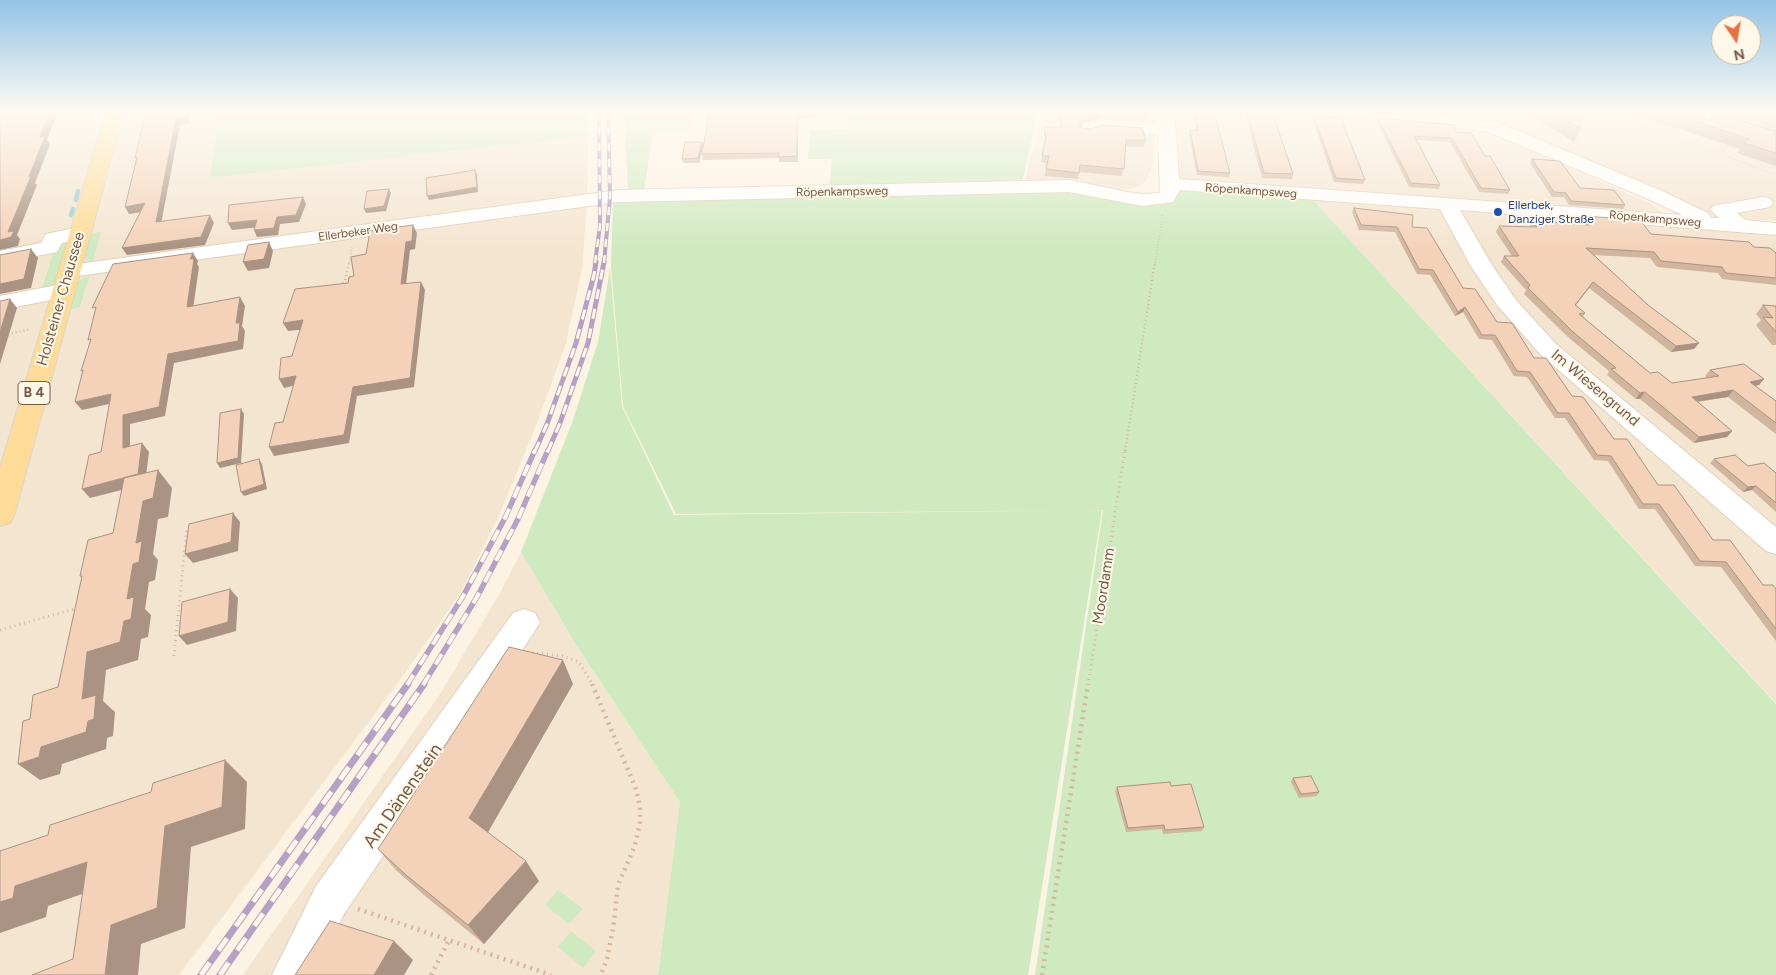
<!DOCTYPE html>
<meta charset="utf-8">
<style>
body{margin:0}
#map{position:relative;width:1776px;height:975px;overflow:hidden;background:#fdf3e2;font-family:Figtree,sans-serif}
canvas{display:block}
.north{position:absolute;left:1711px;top:15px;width:50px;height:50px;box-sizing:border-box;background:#fff7e8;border:1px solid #c7b8a8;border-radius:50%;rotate:168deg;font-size:14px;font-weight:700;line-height:20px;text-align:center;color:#745a48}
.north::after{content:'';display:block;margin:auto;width:18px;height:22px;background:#ea7043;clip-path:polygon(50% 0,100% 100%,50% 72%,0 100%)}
</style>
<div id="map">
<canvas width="1776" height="975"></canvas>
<div class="north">N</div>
</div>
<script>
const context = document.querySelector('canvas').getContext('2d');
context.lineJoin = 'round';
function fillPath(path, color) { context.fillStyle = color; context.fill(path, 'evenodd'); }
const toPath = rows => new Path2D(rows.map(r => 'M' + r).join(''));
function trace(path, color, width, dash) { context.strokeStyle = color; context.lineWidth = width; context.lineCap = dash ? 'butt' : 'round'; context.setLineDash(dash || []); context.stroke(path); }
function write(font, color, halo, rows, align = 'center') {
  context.font = font + ' Figtree,sans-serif'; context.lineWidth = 4; context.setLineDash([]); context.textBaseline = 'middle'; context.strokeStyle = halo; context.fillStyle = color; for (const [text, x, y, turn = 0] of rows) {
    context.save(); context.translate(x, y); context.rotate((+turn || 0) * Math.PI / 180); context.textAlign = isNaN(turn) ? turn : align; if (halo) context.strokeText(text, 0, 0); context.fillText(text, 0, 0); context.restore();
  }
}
const residential = toPath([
 [0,111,220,111,210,178,588,136,587,205,582,269,566,343,538,421,498,518,460,594,398,683,179,975,0,975],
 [1042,111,1151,111,1155,120,1153,164,1146,181,1138,187,1120,190,1023,185,1042,118],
 [1162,111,1294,111,1449,123,1482,129,1650,203,1678,226,1776,233,1776,703,1314,201,1181,182],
 [1371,111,1776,111,1776,221,1704,216,1480,122],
 [521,552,578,648,680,802,658,975,243,975,440,694,500,593]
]);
const green = toPath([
 [220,111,588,111,588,136,210,178],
 [624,111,694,111,690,131,653,132,644,190,628,191],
 [848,111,1038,111,1021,187,829,189,832,159,808,159,810,130,849,129],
 [1181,182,1314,201,1776,704,1776,975,1035,975,1103,510,676,514,623,406,611,267,613,202,1092,192,1147,201],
 [101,232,93,262,87,260,84,258,88,234],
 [70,240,55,289,41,292,56,243],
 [610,268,622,406,674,515,1102,510,1028,975,658,975,680,802,578,648,521,552,572,423,598,342],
 [90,274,80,307,68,310,76,283],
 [558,890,583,909,569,924,545,905],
 [571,931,596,951,583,968,558,947]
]);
const stream = toPath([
 [76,200,78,191],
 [71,215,73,209]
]);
const pathFar3 = toPath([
 [1606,111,1675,140,1720,154,1731,143],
 [1720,154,1776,175],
 [349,263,352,247],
 [1155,263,1163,213]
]);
const pathFar2 = toPath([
 [340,286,345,281,349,262],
 [0,336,31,329],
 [1125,451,1155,262]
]);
const pathFar1 = toPath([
 [0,630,78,608],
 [532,653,562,656,579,662,593,685],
 [174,656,187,527],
 [1088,685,1125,450]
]);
const path = toPath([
 [592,684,636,789,640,807,640,822,635,845,618,885,613,929,607,958,601,975],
 [358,909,551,975],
 [431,975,449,940],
 [1042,975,1088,684]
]);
const minor = toPath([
 [1156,111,1174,111,1179,179,1682,215,1648,199,1489,132,1419,123,1325,116,1319,115,1317,111,1397,111,1499,123,1662,191,1708,213,1711,218,1719,218,1710,210,1713,206,1763,197,1770,199,1773,203,1770,207,1737,213,1745,220,1776,223,1776,235,1460,210,1492,265,1516,300,1556,344,1776,527,1776,554,1766,551,1540,354,1497,305,1470,265,1440,209,1180,190,1173,202,1143,206,1069,192,618,202,70,277,62,276,59,271,62,266,70,265,618,190,1069,180,1127,192,1143,194,1160,193,1158,134,1102,130,1089,134,1083,133,1080,129,1083,125,1100,120,1157,123,1156,111],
 [1692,111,1712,111,1716,114,1776,131,1776,142,1704,122,1692,111],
 [80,227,87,229,90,233,87,237,62,243,57,252,0,263,0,251,41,243,46,234,80,227],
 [63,284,71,286,74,291,71,296,0,310,0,296,63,284],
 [524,609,535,613,540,622,535,631,344,914,314,975,272,975,316,886,513,613,524,609]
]);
const major = toPath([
 [106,111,124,111,14,516,10,523,0,526,0,468,106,111]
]);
const railFar3 = toPath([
 [595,263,600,226,599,111],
 [604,263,610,197,608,111]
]);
const railFar2 = toPath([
 [535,451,547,424,576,343,594,275,596,262],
 [548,451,560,423,588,343,604,262]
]);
const railFar1 = toPath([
 [407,685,462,598,505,518,535,450],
 [423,685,477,597,518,519,548,450]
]);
const rail = toPath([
 [201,975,408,684],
 [220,975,424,684]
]);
const wall = toPath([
 [1058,111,1146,111,1146,114,1145,120,1099,118,1082,123,1081,125,1082,128,1146,140,1144,147,1126,146,1122,176,1079,172,1078,179,1045,176,1047,163,1041,162,1045,142,1044,133,1044,127,1060,127],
 [1193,111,1214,111,1230,173,1229,177,1197,175,1189,134,1190,130,1196,131],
 [1246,111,1272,111,1293,174,1292,179,1262,178,1245,114],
 [1414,111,1454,111,1452,116],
 [1524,111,1574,111,1581,129,1574,142],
 [1625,111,1697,111,1708,121,1776,131,1776,166,1737,153,1740,149],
 [1721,111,1776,111,1776,129,1720,113],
 [709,113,815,116,798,119,798,162,779,162,779,158,703,160,702,154],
 [1314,116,1365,180,1363,184,1334,182,1313,120],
 [1378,118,1455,132,1485,156,1510,190,1508,194,1479,192,1450,142,1417,140,1440,185,1439,189,1409,187,1377,122],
 [702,142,703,146,699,163,683,163,682,159],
 [1532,159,1580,188,1625,205,1623,209,1569,205,1564,197,1552,197,1530,163],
 [1354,208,1412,227,1463,288,1534,358,1658,485,1713,540,1763,585,1776,589,1776,641,1721,567,1695,566,1655,509,1639,509,1608,461,1594,460,1565,418,1555,418,1527,377,1514,376,1492,340,1479,339,1463,312,1455,316,1430,275,1417,274,1395,232,1359,230,1352,212],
 [1583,216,1651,234,1754,247,1776,253,1776,285,1722,279,1718,273,1657,267,1650,258,1593,255,1648,305,1699,343,1694,349,1671,352,1589,288,1576,305,1585,313,1583,317,1650,373,1672,383,1708,378,1705,376,1710,370,1764,379,1759,385,1755,386,1776,401,1776,434,1728,397,1697,402,1732,431,1727,437,1694,443,1640,399,1636,399,1607,375,1609,371,1568,337,1524,294,1526,290,1501,262,1504,256,1512,256,1496,232,1499,226,1529,227,1532,221,1582,225,1580,221],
 [1763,305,1776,306,1776,345,1772,345,1756,325,1761,320,1756,314],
 [1714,459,1748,466,1776,473,1776,512,1752,490,1743,492,1710,463],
 [573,684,488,832,539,881,484,944,424,895,396,870,378,849],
 [1293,778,1319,792,1317,796,1299,798,1291,782],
 [1171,786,1204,827,1202,831,1163,834,1162,829,1126,832,1115,791,1117,787]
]);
const shadedWall = toPath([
 [50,111,58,111,47,140,50,144,35,183,37,185,17,235,20,239,18,246,0,250,0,240,29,177,40,137],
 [186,111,191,111,189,123,180,125,160,229,156,222,176,118],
 [808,111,819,111,815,116,798,119,798,162,797,113],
 [1101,112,1099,118,1082,123,1078,129,1079,123,1083,117],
 [702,142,703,146,699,163,698,158],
 [475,170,477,174,478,192,429,200,427,196],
 [389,189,391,193,386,211,366,213,364,209],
 [303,197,306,204,299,222,280,224,278,235,257,237,254,230,277,217],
 [145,203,149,211,129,214,125,207],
 [210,215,214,223,205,245,127,255,122,248],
 [257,220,260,227,232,230,228,223],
 [413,225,417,233,415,249,410,250,405,293,401,284,406,242],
 [269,242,273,251,269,268,248,271,243,262],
 [31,249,38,258,31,288,0,294,0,284],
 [193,253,198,261,197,264,199,267,192,316,187,307,190,259],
 [421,282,425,290,414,387,357,396,349,443,274,456,269,447,353,387],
 [1593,282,1589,288,1571,311,1575,305],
 [240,297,245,306,242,326,245,331,243,349,174,363,165,416,130,424,130,457,123,448,123,415,168,354,236,323],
 [10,299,17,308,0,364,0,332],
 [1465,307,1463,312,1455,316,1458,312],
 [303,320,308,329,288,331,283,323],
 [1699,343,1694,349,1671,352,1676,346],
 [296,376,301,384,284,388,279,379],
 [1764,379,1759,385,1744,388,1750,382],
 [1733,390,1728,397,1687,403,1692,397],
 [1645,392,1640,399,1636,399,1640,393],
 [111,394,118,402,82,410,75,402],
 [241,409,244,414,241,463,220,468,217,463],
 [1732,431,1727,437,1694,443,1699,437],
 [142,443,149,452,145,484,90,498,82,489],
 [259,459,262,464,267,489,244,496,241,492],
 [158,470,172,488,168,517,158,519,153,554,158,560,155,580,149,582,145,609,151,615,148,637,141,639,138,660,106,670,103,701,115,712,113,736,107,738,106,749,62,764,60,774,40,780,18,764,41,747,82,699,87,652,127,599,143,501],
 [1756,486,1752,490,1743,492,1748,487],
 [233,513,240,522,238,551,193,563,185,554],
 [230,589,238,598,236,631,187,645,179,636],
 [563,660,573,684,484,839,469,818],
 [225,760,247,782,245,829,191,847,185,928,141,944,138,975,105,975,111,925,165,826],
 [526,861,539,881,484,944,468,925],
 [87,862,116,882,48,906,46,917,0,933,0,902,15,886],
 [394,941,413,960,404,975,374,975]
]);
const building = toPath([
 [2,111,50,111,40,137,45,136,29,177,31,176,8,232,14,231,11,237,0,240,0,116,2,111],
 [146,111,186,111,185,116,176,118,156,222,210,215,201,237,122,248,145,203,125,207,137,157,135,158,146,111],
 [786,111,808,111,797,113,797,156,778,157,779,153,702,154,709,113,786,111],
 [1060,111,1146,111,1146,114,1101,112,1083,117,1079,123,1082,128,1090,129,1103,125,1142,128,1146,140,1126,140,1124,169,1080,165,1079,173,1046,169,1049,156,1042,156,1046,137,1044,127,1062,127,1060,111],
 [1195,111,1214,111,1230,173,1198,171,1190,130,1198,131,1195,111],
 [1247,111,1272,111,1293,174,1264,173,1247,111],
 [1551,111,1574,111,1581,129,1551,111],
 [1664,111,1697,111,1708,121,1715,114,1776,131,1776,153,1744,143,1749,139,1664,111],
 [1757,111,1776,111,1776,117,1757,111],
 [1314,116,1341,118,1365,180,1336,178,1314,116],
 [1378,118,1455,125,1455,132,1471,133,1485,156,1490,156,1510,190,1481,188,1452,138,1414,136,1440,185,1411,183,1378,118],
 [685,142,702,142,698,158,682,159,685,142],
 [1532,159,1560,161,1580,188,1614,190,1625,205,1571,201,1566,193,1554,192,1532,159],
 [475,170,477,187,427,196,426,178,475,170],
 [389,189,384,206,364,209,367,191,389,189],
 [303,197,296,215,277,217,274,228,254,230,257,220,228,223,229,205,303,197],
 [1354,208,1413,215,1412,227,1427,228,1463,288,1475,289,1497,322,1512,323,1534,358,1546,358,1572,396,1583,397,1614,439,1627,439,1658,485,1674,485,1713,540,1730,540,1763,585,1773,585,1776,589,1776,629,1726,562,1700,561,1659,504,1643,504,1611,456,1597,455,1569,413,1558,413,1530,372,1517,371,1495,335,1482,335,1465,307,1458,312,1433,270,1419,269,1397,227,1361,225,1354,208],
 [1583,216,1640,220,1651,234,1749,242,1754,247,1770,248,1776,253,1776,278,1726,273,1722,267,1661,261,1654,252,1586,248,1648,305,1699,343,1676,346,1593,282,1575,305,1585,313,1579,314,1650,373,1658,372,1672,383,1719,376,1710,370,1744,364,1764,379,1750,382,1776,401,1776,423,1733,390,1692,397,1732,431,1699,437,1645,392,1640,393,1611,369,1616,368,1572,331,1528,288,1530,285,1504,256,1519,256,1499,226,1537,227,1532,221,1590,225,1583,216],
 [413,225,412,241,406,242,401,284,421,282,410,378,353,387,344,435,269,447,275,423,283,422,296,376,279,379,281,358,292,356,303,320,283,323,295,289,348,283,349,277,354,276,351,257,366,254,370,231,413,225],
 [269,242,264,259,243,262,248,245,269,242],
 [31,249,24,279,0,284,0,255,31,249],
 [193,253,190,259,194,259,187,307,240,297,236,323,240,323,238,341,168,354,159,407,123,415,123,448,142,443,138,474,82,489,89,455,101,452,111,394,75,402,83,370,81,371,91,339,88,340,96,307,92,308,113,264,193,253],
 [10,299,0,332,0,301,10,299],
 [1763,305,1776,306,1776,332,1763,317,1773,318,1763,305],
 [241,409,238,458,217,463,220,413,241,409],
 [1735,455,1748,466,1764,463,1776,473,1776,503,1756,486,1748,487,1714,459,1735,455],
 [259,459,264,484,241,492,236,465,259,459],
 [158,470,153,498,143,501,136,543,142,541,139,562,133,564,127,599,134,597,131,619,124,621,120,642,87,652,82,699,96,695,94,719,88,721,86,732,41,747,39,757,18,764,23,721,30,719,33,695,58,687,82,576,80,576,88,540,113,533,124,478,158,470],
 [233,513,231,542,185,554,189,524,233,513],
 [230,589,228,622,179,636,182,602,230,589],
 [509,647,563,660,469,818,526,861,468,925,406,875,378,849,509,647],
 [225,760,222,807,165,826,157,908,111,925,105,975,32,975,73,959,87,862,15,886,13,898,0,902,0,851,48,835,50,825,151,792,153,783,225,760],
 [1311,776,1319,792,1301,794,1293,778,1311,776],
 [1170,782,1171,786,1191,784,1204,827,1165,830,1164,825,1128,828,1117,787,1170,782],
 [330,921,394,941,374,975,295,975,330,921]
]);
const markers = [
 [1498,212,5,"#1a4fb4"]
];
const farStreetnames = [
 ["Röpenkampsweg",1251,191,4],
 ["Röpenkampsweg",842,192,-1],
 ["Röpenkampsweg",1655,219,5],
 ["Ellerbeker Weg",358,232,-8]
];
const farTransitnames = [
 ["Ellerbek,",1508,205],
 ["Danziger Straße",1508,219]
];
const shields = [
 [34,393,32]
];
const shieldNames = [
 ["B 4",34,393]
];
const streetNames = [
 ["Holsteiner Chaussee",61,299,-74],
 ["Im Wiesengrund",1595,388,40],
 ["Moordamm",1104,586,-81]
];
const nearStreetnames = [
 ["Am Dänenstein",403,796,-55]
];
fillPath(residential, '#f4e5d0');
fillPath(green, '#cfeac0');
trace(stream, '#9cccd8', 4.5);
trace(minor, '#e1d0bd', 2);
trace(major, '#dbd4cf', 2);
trace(pathFar3, '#d7b69c', 2, [0.5, 2.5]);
trace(pathFar2, '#d7b69c', 2.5, [1, 3]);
trace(pathFar1, '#d7b69c', 3, [1, 4]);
trace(path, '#d7b69c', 4.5, [2, 5]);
fillPath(minor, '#fff');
fillPath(major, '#fddc98');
trace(railFar3, '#b6a0c6', 4);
trace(railFar2, '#b6a0c6', 5);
trace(railFar1, '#b6a0c6', 5.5);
trace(rail, '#b6a0c6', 7);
trace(railFar3, '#fff7e8', 2.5, [8]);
trace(railFar2, '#fff7e8', 3, [10]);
trace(railFar1, '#fff7e8', 4, [12]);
trace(rail, '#fff7e8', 5, [15]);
fillPath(wall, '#d1b59f');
fillPath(shadedWall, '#aa9382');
fillPath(building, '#f3d2b9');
trace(building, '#aa9382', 1);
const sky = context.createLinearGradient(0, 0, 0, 248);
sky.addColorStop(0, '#94c4e7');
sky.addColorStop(0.45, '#fefaf2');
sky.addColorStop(1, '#fefaf200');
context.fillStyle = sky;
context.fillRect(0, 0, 1776, 248);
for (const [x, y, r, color] of markers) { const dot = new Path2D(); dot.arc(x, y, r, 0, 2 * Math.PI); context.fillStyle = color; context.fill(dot); trace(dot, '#fff7e8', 2); }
write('12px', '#745a48', '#fff7e8', farStreetnames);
write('12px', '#164399', '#fff7e8', farTransitnames, 'left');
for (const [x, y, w] of shields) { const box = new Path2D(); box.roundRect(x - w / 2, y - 11.5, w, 23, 4); context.fillStyle = '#fff7e8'; context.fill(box); trace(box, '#745a48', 1); }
write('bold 14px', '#745a48', null, shieldNames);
write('15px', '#745a48', '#fff7e8', streetNames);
write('18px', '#745a48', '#fff7e8', nearStreetnames);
</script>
